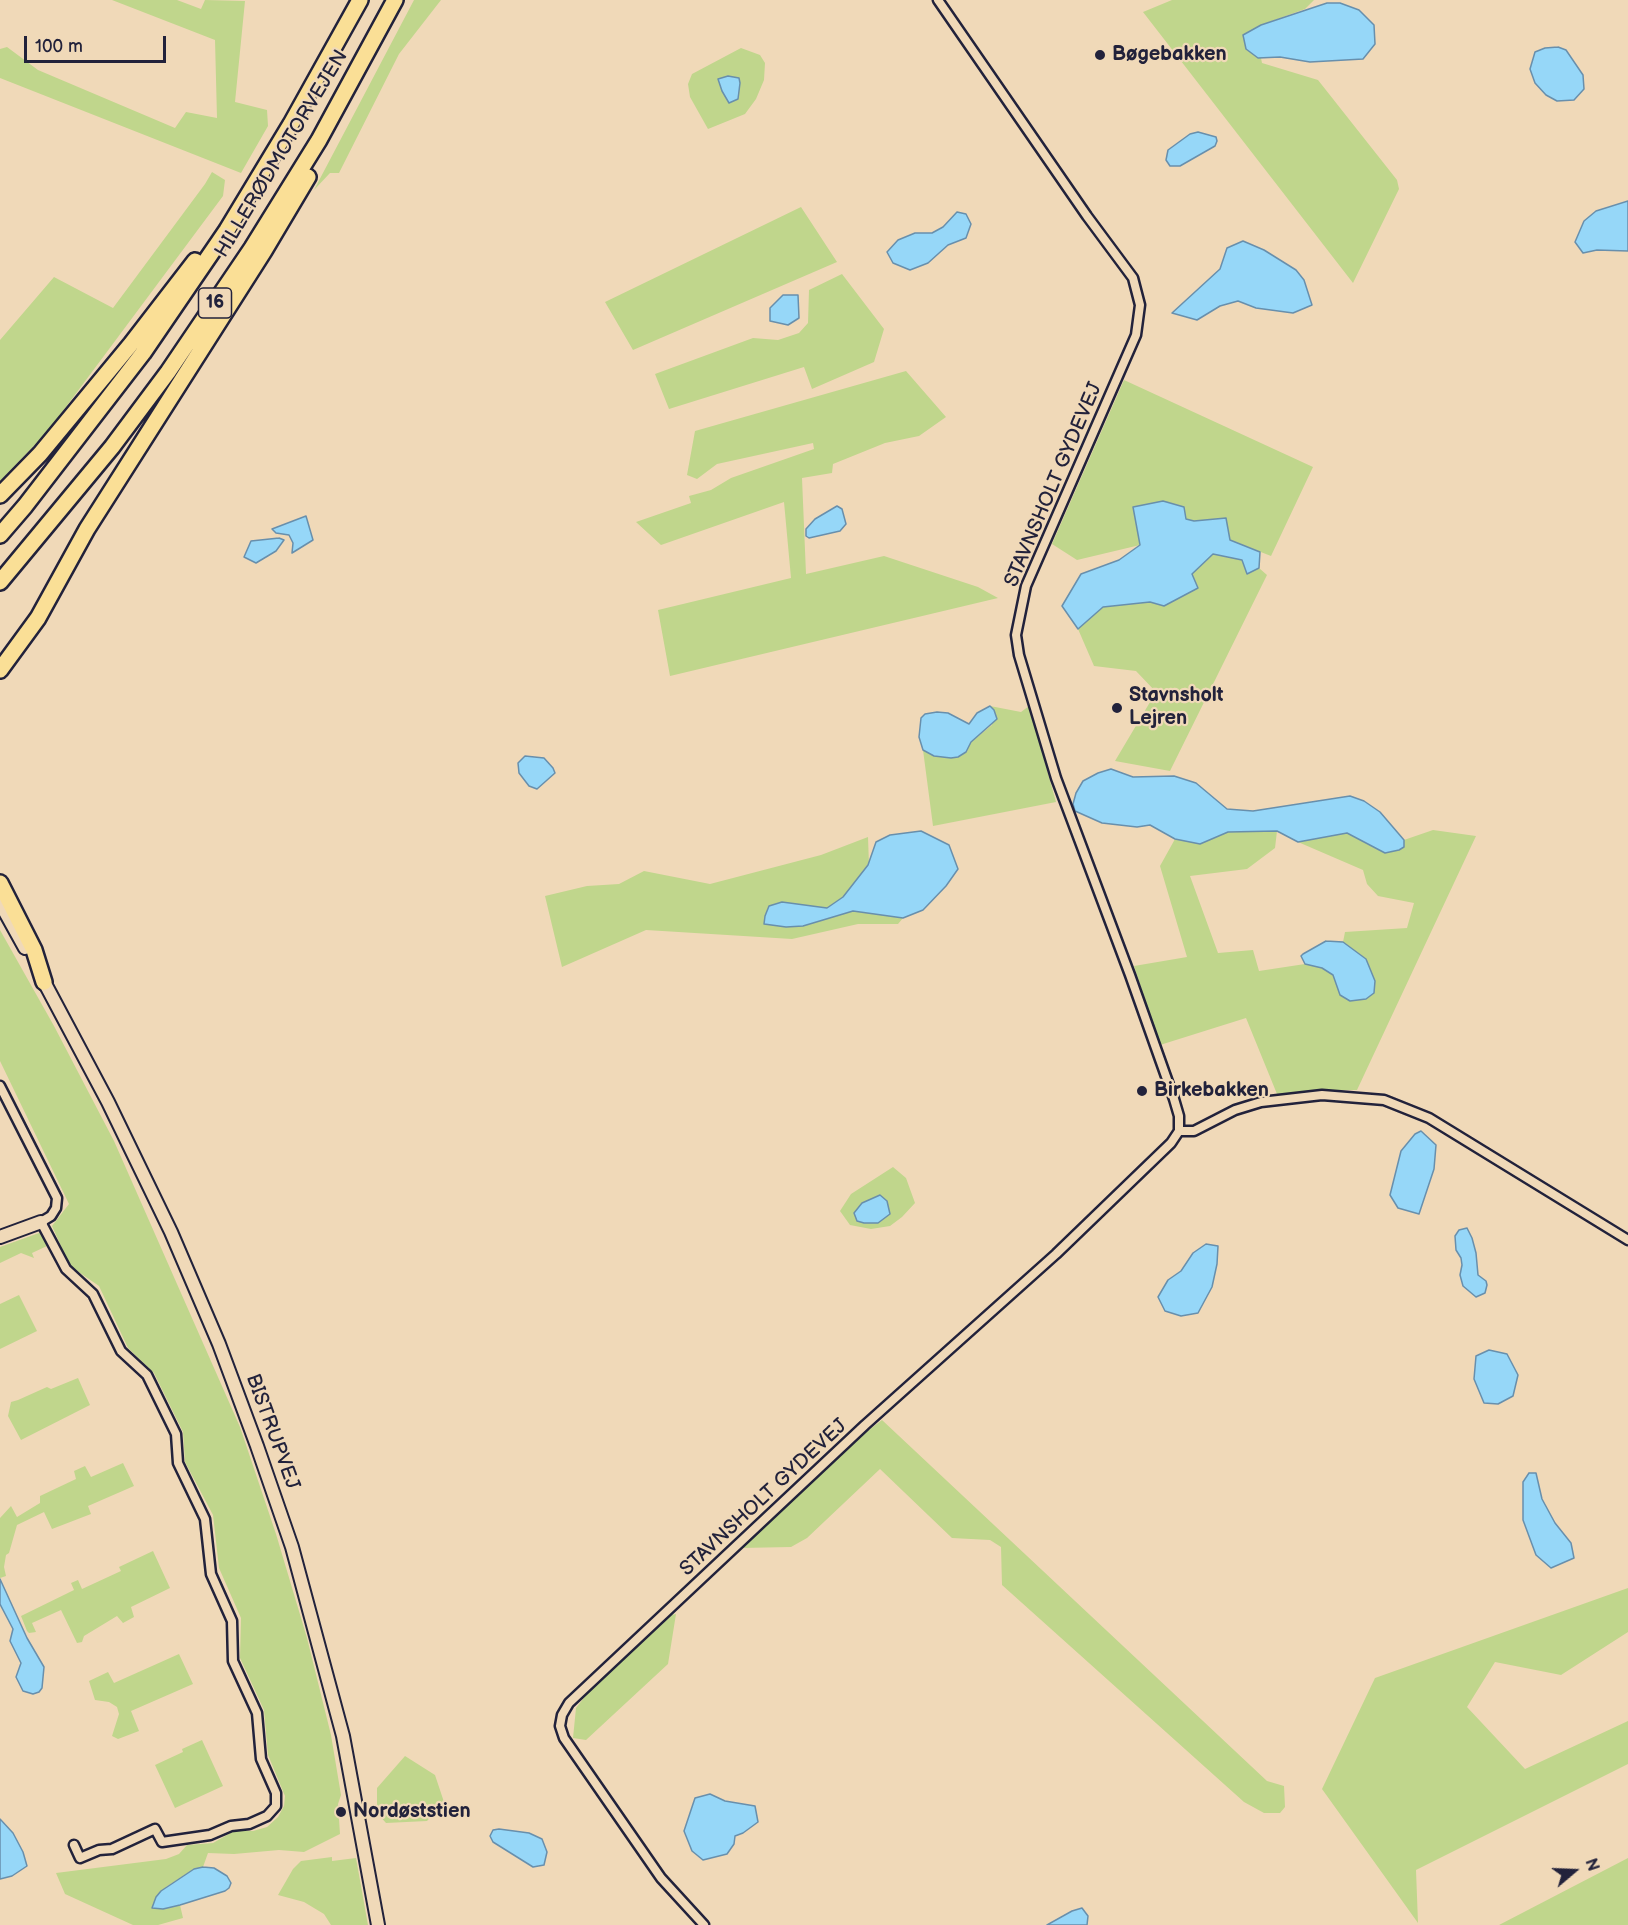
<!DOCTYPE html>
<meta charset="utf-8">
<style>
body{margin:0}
#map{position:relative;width:1628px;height:1925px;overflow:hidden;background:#f0d9b8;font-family:"Balsamiq Sans",sans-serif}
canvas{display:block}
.north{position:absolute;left:1544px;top:1841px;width:60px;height:60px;-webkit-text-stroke:4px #f0d9b8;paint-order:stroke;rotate:71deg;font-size:16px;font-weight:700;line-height:24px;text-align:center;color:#22223b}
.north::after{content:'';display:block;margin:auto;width:21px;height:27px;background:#22223b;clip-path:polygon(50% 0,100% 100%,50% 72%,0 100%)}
.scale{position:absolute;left:24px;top:36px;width:142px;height:27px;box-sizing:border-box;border:3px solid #22223b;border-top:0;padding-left:8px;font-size:18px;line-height:21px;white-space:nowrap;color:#22223b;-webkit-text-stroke:4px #f0d9b8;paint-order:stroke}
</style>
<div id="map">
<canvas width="1628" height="1925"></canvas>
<div class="north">N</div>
<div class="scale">100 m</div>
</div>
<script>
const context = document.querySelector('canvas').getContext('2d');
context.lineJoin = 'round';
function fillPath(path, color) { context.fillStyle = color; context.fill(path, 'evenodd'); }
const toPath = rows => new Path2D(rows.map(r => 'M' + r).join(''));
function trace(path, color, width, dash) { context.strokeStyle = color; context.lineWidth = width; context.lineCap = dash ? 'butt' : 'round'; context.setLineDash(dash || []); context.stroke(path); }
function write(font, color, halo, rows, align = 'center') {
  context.font = font + ' "Balsamiq Sans",sans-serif'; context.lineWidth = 4.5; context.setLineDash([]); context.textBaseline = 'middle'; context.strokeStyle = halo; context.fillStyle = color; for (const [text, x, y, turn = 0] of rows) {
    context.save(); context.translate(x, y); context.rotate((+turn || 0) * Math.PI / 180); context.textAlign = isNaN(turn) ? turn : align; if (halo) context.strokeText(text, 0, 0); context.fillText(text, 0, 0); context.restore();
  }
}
const green = toPath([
 [112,0,177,0,201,9,205,0,245,1,235,102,267,110,268,126,241,173,0,78,0,49,7,47,38,70,175,128,186,112,217,118,215,40],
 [414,0,441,0,399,54,339,173,330,173,314,190],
 [1172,0,1314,0,1305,9,1261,25,1258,58,1261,58,1262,63,1318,80,1397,180,1399,189,1353,283,1143,12],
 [741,48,760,55,765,63,764,80,756,99,745,114,708,129,690,97,688,84,692,74],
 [212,172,225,180,223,196,48,431,0,481,0,340,54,277,113,308,205,184],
 [801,207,837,262,633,350,605,302],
 [842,274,884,329,874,362,812,389,804,367,669,409,655,374,753,338,778,340,799,333,808,323,809,290],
 [906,371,946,417,919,436,885,443,833,464,832,473,802,478,806,574,884,556,978,587,998,598,670,676,658,610,791,578,784,502,661,545,636,522,691,503,689,496,711,490,731,478,814,449,813,443,717,464,697,479,687,475,695,431],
 [1124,380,1313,467,1271,556,1230,540,1226,518,1194,521,1186,519,1183,507,1140,545,1077,560,1052,544],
 [1213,554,1242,560,1247,574,1259,568,1267,575,1170,771,1115,761,1156,692,1136,671,1094,666,1078,629,1103,607,1150,602,1164,606,1198,587,1192,574],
 [990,706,1021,712,1029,706,1056,802,933,826,923,750,934,756,966,752,971,742,992,725,994,710],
 [1433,830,1476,836,1357,1090,1323,1090,1277,1094,1246,1018,1160,1045,1134,966,1187,957,1160,866,1175,839,1200,844,1228,832,1277,831,1275,848,1247,869,1190,876,1218,953,1253,950,1259,971,1305,964,1322,967,1333,975,1366,959,1343,942,1345,932,1407,928,1414,903,1378,896,1367,884,1363,870,1298,842,1347,833,1404,846,1404,840],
 [868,837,869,865,843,897,827,908,782,902,769,906,765,916,803,926,853,911,903,918,898,924,858,924,792,939,646,930,562,967,545,896,587,886,619,884,644,871,710,884,821,855],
 [0,930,54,1026,114,1141,240,1427,276,1534,307,1638,331,1735,341,1795,338,1804,340,1834,304,1852,279,1850,234,1854,208,1853,203,1867,194,1869,166,1887,163,1909,180,1905,183,1918,158,1925,133,1925,65,1894,56,1873,166,1859,179,1854,187,1845,213,1843,234,1831,253,1831,267,1827,278,1817,284,1806,285,1796,268,1755,264,1710,240,1658,241,1618,219,1568,213,1515,185,1462,183,1432,154,1373,128,1348,99,1286,70,1266,52,1226,69,1204,0,1061],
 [893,1167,906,1178,915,1203,902,1217,890,1226,871,1229,850,1225,840,1211,851,1194],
 [39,1233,43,1233,51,1249,50,1251,47,1246,32,1253,34,1258,21,1253,0,1263,0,1247],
 [19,1295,37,1331,0,1349,0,1304],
 [78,1378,90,1405,21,1440,8,1416,11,1402,18,1400,47,1387,51,1389],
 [882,1420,1267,1781,1284,1786,1285,1807,1280,1813,1264,1813,1244,1802,1002,1585,1001,1547,990,1540,952,1538,880,1469,807,1538,791,1547,740,1548,848,1446],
 [123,1463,134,1486,88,1506,91,1514,52,1529,44,1512,17,1525,9,1553,6,1555,4,1567,6,1576,0,1578,0,1518,11,1506,17,1517,40,1503,40,1496,76,1479,74,1471,85,1466,91,1477],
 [153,1551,170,1588,131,1607,134,1617,123,1623,117,1616,84,1636,82,1642,77,1643,61,1610,32,1623,36,1632,29,1633,27,1631,21,1616,74,1590,71,1583,78,1580,82,1589,121,1571,119,1567],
 [1628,1588,1628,1632,1561,1675,1495,1662,1467,1707,1525,1769,1628,1721,1628,1764,1416,1870,1418,1923,1322,1789,1375,1678],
 [676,1614,668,1664,586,1740,573,1738,576,1708,587,1694,671,1615],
 [179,1654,193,1684,131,1711,139,1731,118,1739,112,1736,119,1714,117,1707,109,1702,95,1700,89,1681,108,1672,114,1683],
 [202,1740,223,1786,175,1808,155,1765,183,1752,182,1749],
 [405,1756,435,1775,444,1802,427,1821,386,1823,377,1813,377,1788],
 [332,1857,332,1861,356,1858,368,1925,331,1925,324,1914,304,1902,278,1895,293,1869,301,1861],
 [1628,1858,1628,1925,1499,1925]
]);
const water = toPath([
 [1327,3,1340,3,1359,10,1374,25,1375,44,1363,59,1310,62,1280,57,1258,58,1246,49,1243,35,1261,25,1327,3],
 [1558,47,1566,50,1583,75,1584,89,1574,100,1557,101,1546,95,1535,83,1530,69,1535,52,1545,48,1558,47],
 [728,76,739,78,740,83,738,99,729,103,722,91,718,79,728,76],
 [1198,132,1216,137,1217,141,1215,146,1180,166,1170,166,1166,160,1168,150,1190,134,1198,132],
 [1628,201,1628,251,1597,250,1583,253,1575,242,1584,221,1596,211,1628,201],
 [957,212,966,214,971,224,966,238,948,245,928,263,910,270,893,263,887,252,898,240,915,233,932,233,943,227,957,212],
 [1243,241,1264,250,1296,270,1304,280,1312,305,1293,313,1256,308,1238,301,1220,306,1197,320,1172,313,1220,269,1227,248,1243,241],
 [783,295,798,295,799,318,788,325,770,321,770,308,783,295],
 [1163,501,1184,507,1186,519,1194,521,1226,518,1230,540,1260,552,1259,568,1247,574,1242,560,1213,554,1192,574,1198,588,1164,606,1150,602,1103,607,1078,629,1062,606,1081,574,1119,560,1140,545,1133,507,1163,501],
 [837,506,842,509,846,524,840,531,809,538,806,536,806,529,815,519,837,506],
 [306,516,313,540,292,553,293,543,289,535,276,533,272,529,306,516],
 [279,538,284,540,276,551,256,563,244,557,251,541,279,538],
 [990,706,994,710,997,719,971,742,966,752,958,757,951,758,934,756,923,750,919,737,921,718,925,714,937,712,948,713,969,724,977,713,990,706],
 [525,756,544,758,553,768,555,773,537,789,529,786,519,773,518,763,525,756],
 [1111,769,1133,777,1174,776,1196,783,1227,809,1253,811,1350,796,1364,801,1380,812,1404,840,1404,847,1399,850,1385,853,1347,833,1298,842,1277,831,1228,832,1200,844,1175,839,1150,825,1137,827,1102,823,1075,811,1073,804,1076,793,1083,781,1098,773,1111,769],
 [921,831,949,845,958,869,946,886,923,910,903,918,853,911,803,926,786,927,764,924,765,916,769,906,782,902,827,908,843,897,868,865,876,842,890,835,921,831],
 [1326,941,1343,942,1366,959,1375,981,1374,993,1366,999,1350,1001,1340,995,1333,975,1322,968,1305,964,1301,956,1303,954,1326,941],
 [1421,1131,1436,1145,1434,1169,1419,1214,1398,1208,1390,1195,1401,1151,1415,1134,1421,1131],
 [880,1195,887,1201,890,1214,878,1223,864,1223,857,1221,854,1213,862,1203,880,1195],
 [1467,1228,1472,1238,1476,1253,1478,1275,1486,1281,1487,1285,1485,1293,1476,1297,1463,1286,1460,1275,1462,1265,1461,1258,1456,1250,1455,1236,1459,1230,1467,1228],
 [1206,1244,1218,1246,1217,1264,1212,1287,1198,1313,1181,1316,1165,1311,1158,1297,1168,1280,1181,1271,1193,1253,1206,1244],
 [1489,1350,1507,1354,1518,1375,1513,1396,1498,1404,1484,1403,1474,1379,1476,1356,1489,1350],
 [1529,1473,1536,1473,1542,1499,1555,1523,1571,1543,1574,1558,1551,1568,1536,1555,1523,1520,1523,1482,1529,1473],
 [0,1579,27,1638,44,1667,42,1688,39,1692,33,1694,23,1691,16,1677,21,1663,10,1641,13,1629,0,1604,0,1579],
 [710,1794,725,1801,755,1806,758,1822,743,1833,735,1836,734,1844,727,1854,703,1860,692,1851,684,1831,695,1798,710,1794],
 [0,1819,13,1833,23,1852,27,1866,12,1876,0,1879,0,1819],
 [499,1829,529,1833,542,1839,547,1852,544,1865,533,1867,493,1842,490,1836,493,1830,499,1829],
 [203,1867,214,1868,227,1876,231,1883,229,1888,225,1891,180,1905,163,1909,152,1908,156,1897,161,1891,194,1869,203,1867],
 [1082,1908,1088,1916,1087,1925,1047,1925,1072,1911,1082,1908]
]);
const street = toPath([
 [0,1086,57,1198,56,1208,51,1216,41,1222,66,1269,93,1294,121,1351,147,1375,176,1434,178,1463,205,1519,211,1574,232,1621,233,1661,257,1713,261,1759,276,1793,276,1806,267,1816,249,1824,231,1826,210,1835,162,1842,155,1829,112,1849,99,1850,80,1858,74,1845],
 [1179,1131,1194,1131,1235,1110,1261,1102,1322,1095,1384,1100,1429,1118,1628,1240],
 [704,1925,661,1878,564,1738,560,1726,562,1715,569,1703,865,1425,1056,1254,1171,1143,1179,1131,1179,1116,1174,1099,1130,975,1056,778,1019,655,1016,635,1026,586,1136,335,1140,305,1133,278,1087,216,938,0]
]);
const secondary = toPath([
 [0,903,25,948],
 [41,976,108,1102,171,1232,219,1344,257,1446,292,1547,343,1736,378,1925],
 [0,1237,41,1222]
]);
const highway = toPath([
 [0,495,40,454,131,344,195,261],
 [0,535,25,506,143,353,227,230,291,124,360,0],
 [0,582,112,447,168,372,252,248,319,140,395,0],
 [0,670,38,618,87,529,264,251,308,177],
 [0,883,34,950,44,982]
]);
const markers = [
 [1100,55,6,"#22223b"],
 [1117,708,6,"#22223b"],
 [1142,1091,6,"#22223b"],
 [341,1812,6,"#22223b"]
];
const shields = [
 [215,303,33]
];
const shieldNames = [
 ["16",215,303]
];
const poiNames = [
 ["Bøgebakken",1112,55],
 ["Stavnsholt",1129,696],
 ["Lejren",1129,719],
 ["Birkebakken",1154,1091],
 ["Nordøststien",353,1812]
];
const streetNames = [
 ["HILLERØDMOTORVEJEN",282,154,-59],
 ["STAVNSHOLT GYDEVEJ",1054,485,-67],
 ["BISTRUPVEJ",272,1432,70],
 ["STAVNSHOLT GYDEVEJ",764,1498,-43]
];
fillPath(green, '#c0d68c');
fillPath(water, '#96d7f8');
trace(water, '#688fac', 1.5);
trace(street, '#22223b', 13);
trace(secondary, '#22223b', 16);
trace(highway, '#22223b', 20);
trace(street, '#f0d9b8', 8);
trace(secondary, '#f0d9b8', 12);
trace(highway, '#fadf96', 15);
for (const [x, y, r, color] of markers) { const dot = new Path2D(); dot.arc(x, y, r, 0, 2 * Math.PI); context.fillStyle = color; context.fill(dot); trace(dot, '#f0d9b8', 2); }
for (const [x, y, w] of shields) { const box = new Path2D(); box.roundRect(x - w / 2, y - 15, w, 30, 4.5); context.fillStyle = '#f0d9b8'; context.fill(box); trace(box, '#22223b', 1.5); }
write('bold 18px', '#22223b', null, shieldNames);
write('bold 20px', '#22223b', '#f0d9b8', poiNames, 'left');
write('20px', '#22223b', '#f0d9b8', streetNames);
</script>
